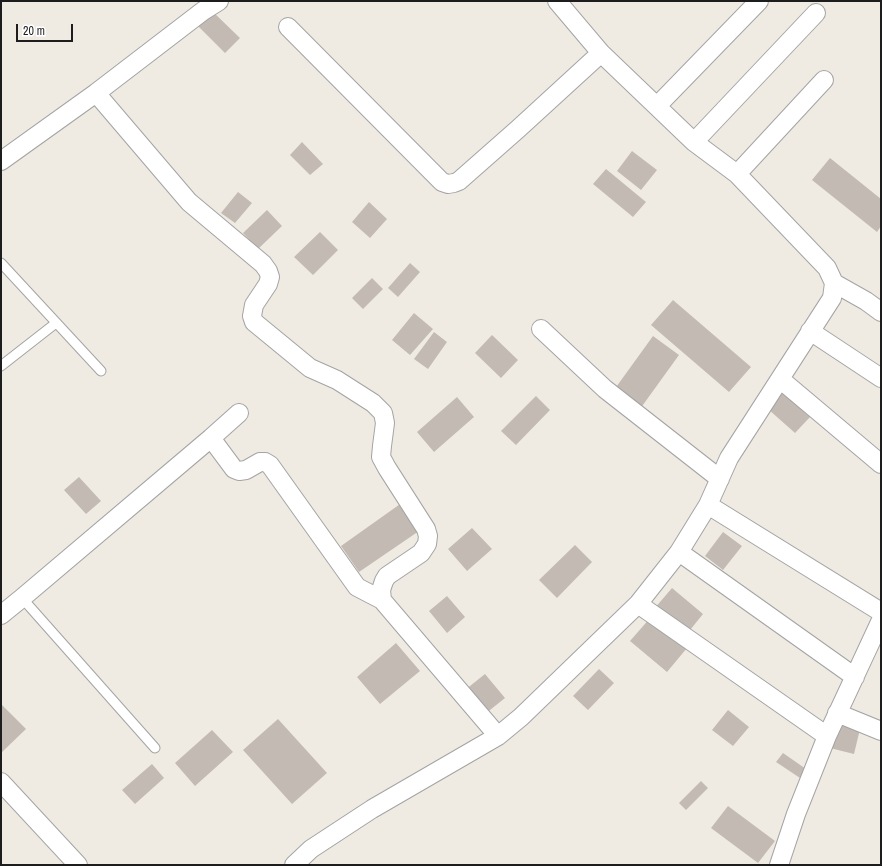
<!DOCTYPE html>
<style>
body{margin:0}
#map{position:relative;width:882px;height:866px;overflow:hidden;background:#efebe3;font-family:"Archivo Narrow",sans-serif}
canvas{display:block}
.frame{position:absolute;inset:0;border:2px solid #1d1d1d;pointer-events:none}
.scale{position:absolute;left:16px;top:24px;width:57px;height:18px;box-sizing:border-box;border:2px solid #1d1d1d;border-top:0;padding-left:5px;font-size:12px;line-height:14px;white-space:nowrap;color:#1d1d1d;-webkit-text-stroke:3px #fff;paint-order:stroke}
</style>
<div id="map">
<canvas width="882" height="866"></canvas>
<div class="frame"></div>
<div class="scale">20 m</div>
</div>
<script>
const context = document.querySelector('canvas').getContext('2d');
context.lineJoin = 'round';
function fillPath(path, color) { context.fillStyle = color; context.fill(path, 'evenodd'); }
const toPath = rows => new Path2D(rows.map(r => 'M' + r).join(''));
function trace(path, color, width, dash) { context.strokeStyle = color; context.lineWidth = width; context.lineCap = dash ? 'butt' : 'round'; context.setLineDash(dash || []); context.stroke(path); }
const building = toPath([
 [212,11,240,38,225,53,197,25],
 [302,142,323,164,310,175,290,155],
 [632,151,657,170,641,190,617,171],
 [830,158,881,199,881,226,877,232,812,180],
 [606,169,646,202,633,217,593,184],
 [238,192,252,203,235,223,221,213],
 [369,202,387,219,370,238,352,222],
 [267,210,282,226,258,249,243,233],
 [320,232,338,250,313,275,294,257],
 [410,263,420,272,398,297,388,288],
 [372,278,383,289,363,309,352,298],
 [673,300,751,367,729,392,651,325],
 [414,313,433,329,410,355,392,340],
 [434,332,447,342,428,369,414,359],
 [492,335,518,360,501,378,475,353],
 [653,336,679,355,640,409,614,390],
 [783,393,810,417,795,433,768,409],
 [536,396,550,410,516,445,501,431],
 [457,397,474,417,434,452,417,432],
 [79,477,101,501,86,514,64,490],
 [403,502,422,529,359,572,341,546],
 [472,528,492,549,467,571,448,549],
 [723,532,742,546,723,570,705,556],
 [575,545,592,562,557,598,539,580],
 [672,588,703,614,686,635,654,609],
 [447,596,465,617,447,633,429,611],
 [651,617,687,648,667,672,630,641],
 [396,643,420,671,380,704,357,677],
 [599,669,614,683,588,710,573,696],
 [485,674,505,698,485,714,465,690],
 [1,704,26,729,1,753],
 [728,710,749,727,733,746,712,730],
 [278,719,327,773,292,804,243,750],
 [836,723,860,729,854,754,830,748],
 [212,730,233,752,195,786,175,763],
 [783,753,806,769,800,778,776,762],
 [152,764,164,778,135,804,122,790],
 [701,781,708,788,686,810,679,803],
 [728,806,775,841,758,863,711,828]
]);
const lane = toPath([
 [1,263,101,371],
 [1,366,56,323],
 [22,598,155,748]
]);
const street = toPath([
 [288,27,442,182,448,184,454,183,459,181,518,129,601,53],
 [96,93,189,202,263,264,268,271,270,277,268,284,254,305,252,316,254,322,310,368,337,380,373,403,383,413,385,423,382,446,381,457,387,468,426,529,428,536,427,544,421,553,387,576,384,581,381,590,382,600,498,736],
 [657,106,759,1],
 [694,142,816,13],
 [1,161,96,93,203,11,219,1],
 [737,174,824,80],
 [834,283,866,301,881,312],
 [541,329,605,389,720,479],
 [810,331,881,378],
 [780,379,881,464],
 [211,438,234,469,239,471,246,470,260,462,265,462,270,465,357,587,382,600],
 [708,505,881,612],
 [679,552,855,677],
 [638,604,827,736],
 [1,615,22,598,211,438,239,413],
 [837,713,881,731],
 [1,782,78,865],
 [294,865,311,849,372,809,498,736,521,717,638,604,679,552,708,505,729,458,832,298,834,283,827,268,737,174,694,142,601,53,557,1],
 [779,865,796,814,827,736,881,620]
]);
fillPath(building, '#c3bab3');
trace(lane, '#a4a4a4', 11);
trace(street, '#a4a4a4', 20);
trace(lane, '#fff', 9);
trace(street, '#fff', 18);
</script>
